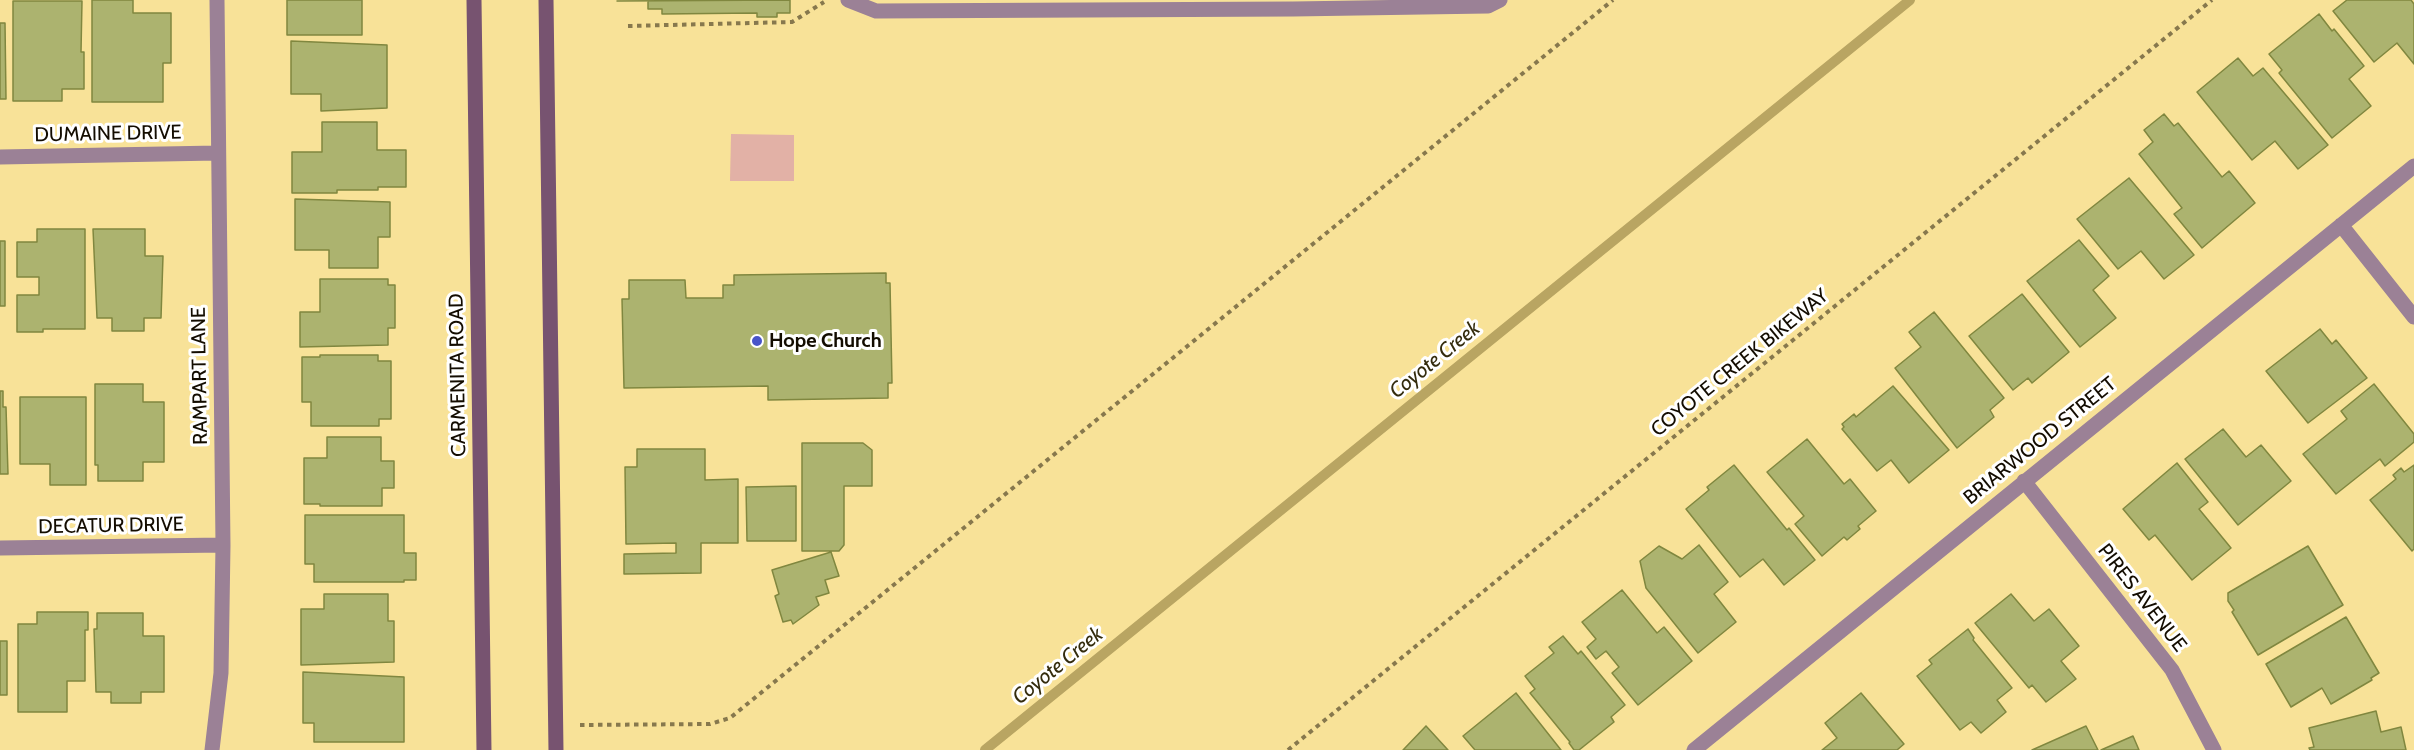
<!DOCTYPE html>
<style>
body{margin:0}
canvas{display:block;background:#f8e298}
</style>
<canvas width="2414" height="750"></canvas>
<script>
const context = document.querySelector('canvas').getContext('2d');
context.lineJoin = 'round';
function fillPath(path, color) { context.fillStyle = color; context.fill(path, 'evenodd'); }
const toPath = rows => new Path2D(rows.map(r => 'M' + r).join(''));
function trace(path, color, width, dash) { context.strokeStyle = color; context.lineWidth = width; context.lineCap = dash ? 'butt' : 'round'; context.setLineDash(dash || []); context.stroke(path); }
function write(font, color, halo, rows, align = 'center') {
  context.font = font + ' Cabin,sans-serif'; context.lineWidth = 6; context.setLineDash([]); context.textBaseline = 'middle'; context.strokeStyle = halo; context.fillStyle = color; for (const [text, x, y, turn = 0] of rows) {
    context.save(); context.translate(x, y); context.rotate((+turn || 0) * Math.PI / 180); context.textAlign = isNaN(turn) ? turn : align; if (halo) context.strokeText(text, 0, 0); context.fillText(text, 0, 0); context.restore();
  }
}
const green = toPath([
 [731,134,794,135,794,181,730,181]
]);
const stream = toPath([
 [985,750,1910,0]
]);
const building = toPath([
 [92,0,133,0,133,13,171,13,171,63,163,63,163,102,92,102,92,0],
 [287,0,362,0,362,35,287,35,287,0],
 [790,0,790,13,777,13,777,17,757,17,757,13,662,14,662,9,648,9,648,1,617,1,790,0],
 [2347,0,2411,0,2414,4,2414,64,2397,43,2374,62,2333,11,2347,0],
 [13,1,82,1,81,52,84,52,84,89,62,89,62,101,13,101,13,1],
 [2319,14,2332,31,2334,29,2364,66,2349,79,2371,106,2332,138,2279,73,2282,70,2269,54,2319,14],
 [0,23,5,23,6,99,0,99,0,23],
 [291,41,387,45,387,108,321,111,321,94,291,94,291,41],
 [2238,58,2253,76,2263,68,2328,145,2298,169,2275,141,2252,160,2197,92,2238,58],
 [2164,114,2174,126,2178,123,2222,177,2229,171,2255,203,2202,248,2174,214,2182,208,2139,154,2153,142,2144,130,2164,114],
 [322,122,377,122,377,150,406,150,406,187,378,187,378,190,337,190,337,193,292,193,292,152,322,152,322,122],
 [2129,178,2194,255,2164,279,2141,251,2118,269,2077,219,2129,178],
 [295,199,390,202,390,237,378,237,378,268,329,268,329,250,295,250,295,199],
 [37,229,85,229,85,329,43,329,43,332,17,332,17,295,39,295,39,277,17,277,17,242,37,242,37,229],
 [93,229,145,229,145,256,163,256,161,318,144,318,144,331,112,331,112,318,97,318,93,229],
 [2079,240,2109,276,2093,290,2116,318,2080,347,2027,281,2079,240],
 [0,241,5,241,5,306,0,306,0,241],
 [886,273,886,283,890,283,892,383,888,383,888,398,768,400,768,386,624,388,622,299,629,299,629,280,685,280,686,298,723,298,723,285,734,285,734,275,886,273],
 [320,279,388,279,388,285,395,285,395,328,388,328,388,345,300,347,300,312,320,312,320,279],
 [2022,294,2069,352,2032,383,2028,378,2013,390,1969,336,2022,294],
 [1934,312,2004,398,1990,410,1994,417,1957,448,1895,368,1921,347,1909,332,1934,312],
 [2320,329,2332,344,2336,340,2367,378,2308,423,2266,371,2320,329],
 [320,355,378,355,378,361,391,361,391,419,379,419,379,426,311,426,311,402,302,402,302,357,320,357,320,355],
 [95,384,143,384,143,402,164,402,164,462,143,462,143,481,98,481,98,465,95,465,95,384],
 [2374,384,2414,434,2414,442,2385,466,2380,459,2336,494,2303,454,2347,419,2341,411,2374,384],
 [1893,386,1949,450,1909,483,1891,460,1877,471,1842,429,1844,427,1842,424,1854,414,1856,417,1893,386],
 [0,391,3,391,3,407,6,407,8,474,0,474,0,391],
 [20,397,86,397,86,485,50,485,50,464,20,464,20,397],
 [2223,429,2246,457,2261,445,2291,481,2238,525,2185,459,2223,429],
 [327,437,381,437,381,461,394,461,394,488,382,488,382,506,320,506,320,504,304,504,304,458,327,458,327,437],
 [1807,439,1844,484,1850,479,1876,511,1858,526,1860,529,1847,540,1844,537,1822,556,1795,524,1804,516,1767,472,1807,439],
 [802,443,863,443,872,450,872,486,844,486,844,545,839,551,802,551,802,443],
 [637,449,705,449,705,480,738,479,738,543,701,543,701,573,624,574,624,554,676,553,676,543,626,544,625,467,637,467,637,449],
 [2177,463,2208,502,2199,509,2231,548,2192,580,2155,535,2149,540,2123,509,2177,463],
 [1734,465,1787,530,1789,528,1815,560,1784,585,1763,559,1740,577,1686,509,1709,490,1707,487,1734,465],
 [2414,465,2414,549,2412,551,2370,500,2396,479,2393,475,2401,468,2404,472,2414,465],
 [796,486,796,541,747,541,746,487,796,486],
 [305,515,404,515,404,553,416,553,416,580,404,580,404,582,314,582,314,564,305,564,305,515],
 [1699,545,1728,582,1714,594,1736,622,1698,653,1646,588,1640,561,1659,546,1682,559,1699,545],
 [2308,546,2343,605,2258,655,2232,612,2234,610,2228,601,2228,593,2308,546],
 [831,552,839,576,825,580,829,593,816,597,819,605,793,624,791,620,783,622,775,596,779,594,772,570,831,552],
 [1622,590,1657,633,1664,627,1692,661,1638,705,1612,673,1619,667,1606,651,1596,659,1587,647,1596,639,1582,622,1622,590],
 [324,594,388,594,388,621,394,621,394,662,301,665,301,609,324,609,324,594],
 [2011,594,2034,621,2049,609,2079,646,2061,661,2076,679,2046,702,2032,685,2029,688,1975,623,2011,594],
 [37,612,88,612,88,630,85,630,85,681,67,681,67,712,18,712,18,624,37,624,37,612],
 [97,613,143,613,143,636,164,636,164,692,141,692,141,703,111,703,111,692,96,692,94,629,97,629,97,613],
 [2346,617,2379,673,2371,678,2372,680,2331,704,2322,688,2291,707,2266,664,2346,617],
 [1968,629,1974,638,1973,640,2012,688,1997,700,2006,712,1981,733,1971,722,1960,730,1917,676,1932,664,1929,660,1968,629],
 [1563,636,1578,654,1581,651,1625,705,1611,717,1614,722,1579,750,1574,750,1569,743,1570,742,1530,693,1535,689,1525,676,1554,653,1549,647,1563,636],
 [0,641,7,641,7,695,0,695,0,641],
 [303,672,404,677,404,742,314,742,314,723,303,723,303,672],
 [1516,693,1561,750,1475,750,1463,736,1516,693],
 [1861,693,1904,744,1897,750,1822,750,1837,738,1825,723,1861,693],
 [2376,711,2381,732,2401,727,2406,750,2310,750,2309,748,2314,747,2309,728,2376,711],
 [1426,726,1448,750,1403,750,1426,726],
 [2086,726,2098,750,2032,750,2086,726],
 [2133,736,2139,750,2101,750,2133,736]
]);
const path = toPath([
 [628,26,792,22,824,2],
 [580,725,710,724,730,718,1613,0],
 [1288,750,2212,0]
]);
const street = toPath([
 [848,0,876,11,1293,9,1488,6,1500,0],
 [0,157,217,153],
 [2341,225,2414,317],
 [2024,481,2172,670,2214,750],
 [0,548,223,545],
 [212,750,221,673,223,545,217,0],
 [1694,750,2414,166]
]);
const secondary = toPath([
 [474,0,484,750],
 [546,0,556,750]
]);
const markers = [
 [757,341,6,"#4854c9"]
];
const streetNames = [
 ["DUMAINE DRIVE",108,134,-1],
 ["COYOTE CREEK BIKEWAY",1740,363,-39],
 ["CARMENITA ROAD",458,375,-91],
 ["RAMPART LANE",200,376,-91],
 ["BRIARWOOD STREET",2040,441,-39],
 ["DECATUR DRIVE",111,526,-1],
 ["PIRES AVENUE",2142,598,52]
];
const poiNames = [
 ["Hope Church",769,341]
];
const waterNames = [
 ["Coyote Creek",1435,360,-39],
 ["Coyote Creek",1058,666,-39]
];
fillPath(green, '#e2b1a6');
trace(stream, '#b9a562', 10);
fillPath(building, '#acb36f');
trace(building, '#80873f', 1.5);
trace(path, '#87784d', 4, [4.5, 4.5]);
trace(street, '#9b8196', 15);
trace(secondary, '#775370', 15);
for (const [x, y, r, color] of markers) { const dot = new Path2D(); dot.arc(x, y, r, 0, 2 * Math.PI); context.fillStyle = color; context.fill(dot); trace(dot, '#fff', 2); }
write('20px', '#130c00', '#fff', streetNames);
write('bold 20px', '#130c00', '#fff', poiNames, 'left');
write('italic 21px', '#342c0d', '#fff', waterNames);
</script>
